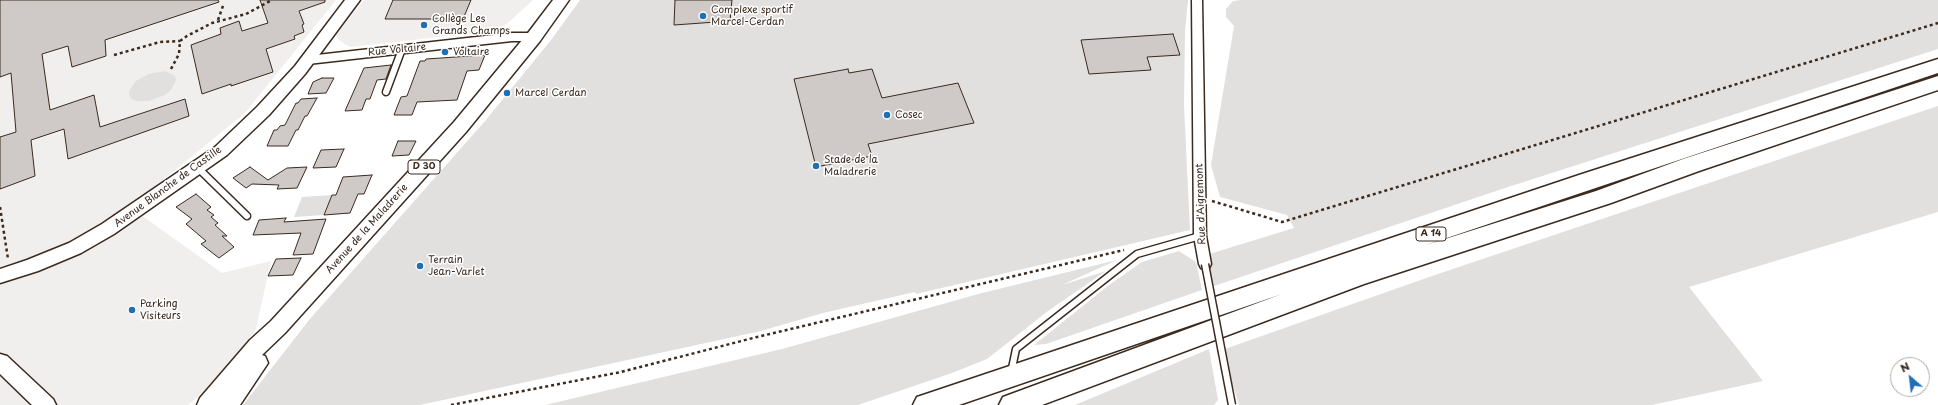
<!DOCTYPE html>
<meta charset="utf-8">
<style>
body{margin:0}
#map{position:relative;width:1938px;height:405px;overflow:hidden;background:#fff;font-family:"Playpen Sans",sans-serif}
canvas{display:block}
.north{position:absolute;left:1890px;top:357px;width:40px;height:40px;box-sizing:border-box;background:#fff;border:1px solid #b1aaa5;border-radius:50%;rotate:332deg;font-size:11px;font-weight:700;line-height:16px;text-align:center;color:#3b2a1e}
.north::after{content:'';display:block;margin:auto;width:14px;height:18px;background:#1f6fb2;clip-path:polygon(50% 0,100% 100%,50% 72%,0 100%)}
</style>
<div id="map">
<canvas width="1938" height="405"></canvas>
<div class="north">N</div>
</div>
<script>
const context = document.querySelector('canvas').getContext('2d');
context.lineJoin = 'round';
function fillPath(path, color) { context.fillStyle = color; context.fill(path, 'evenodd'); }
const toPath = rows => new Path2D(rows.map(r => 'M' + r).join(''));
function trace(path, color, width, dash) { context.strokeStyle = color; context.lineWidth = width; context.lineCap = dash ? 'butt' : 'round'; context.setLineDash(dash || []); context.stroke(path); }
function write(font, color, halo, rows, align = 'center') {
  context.font = font + ' "Playpen Sans",sans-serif'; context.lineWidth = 3; context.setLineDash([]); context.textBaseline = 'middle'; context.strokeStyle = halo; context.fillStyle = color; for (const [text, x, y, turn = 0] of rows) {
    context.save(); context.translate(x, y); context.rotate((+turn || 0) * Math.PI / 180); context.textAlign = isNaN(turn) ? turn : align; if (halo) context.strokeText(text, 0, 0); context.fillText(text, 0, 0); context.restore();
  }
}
const built = toPath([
 [0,0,336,0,245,113,130,207,222,273,271,261,256,329,218,380,188,405,0,405],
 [364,0,533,0,508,23,493,31,351,47,346,45,338,39,336,35]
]);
const green = toPath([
 [580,0,1188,0,1185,31,1184,106,1190,230,916,294,915,292,823,313,761,331,420,405,243,405,309,320,485,121,551,40],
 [1241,0,1938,0,1938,49,1505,188,1211,287,1206,255,1294,228,1287,215,1220,197,1211,165,1234,26,1226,17,1226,9,1233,1],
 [165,71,175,76,176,80,171,90,165,95,149,101,136,101,131,99,129,95,129,91,136,81,149,74],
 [1938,106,1938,212,1689,287,1763,381,1652,405,1239,405,1222,350,1432,276],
 [332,195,324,215,294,217,302,197],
 [1179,251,1196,262,1202,290,1046,344,1034,345,1109,285,1142,262],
 [1117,260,1062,285,1106,271,1048,311,987,359,952,373,858,405,545,405,782,349,982,293],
 [1209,349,1218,400,1214,405,1075,405]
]);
const building = toPath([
 [0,0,218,0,219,2,105,40,106,56,72,67,68,46,42,54,50,110,94,95,100,127,185,99,189,116,68,159,64,129,31,140,35,176,0,189,0,137,16,132,11,73,0,77,0,0],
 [260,0,325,0,325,2,299,11,304,24,302,25,304,32,294,36,295,39,266,49,273,72,231,86,231,84,202,94,191,45,221,34,220,28,239,21,242,31,268,23,260,0],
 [393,0,471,0,463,19,385,19,393,0],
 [675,0,732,0,730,21,674,25,675,0],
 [1173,34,1180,55,1147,57,1151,70,1089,74,1081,40,1173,34],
 [485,55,479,70,467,71,457,100,417,102,412,115,394,115,401,97,407,96,420,61,425,61,426,59,485,55],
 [391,65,386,79,377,80,370,99,366,99,362,110,345,111,364,68,391,65],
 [848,69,849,73,872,69,882,98,958,83,974,123,868,144,872,156,816,167,794,79,848,69],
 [322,78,334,78,326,93,308,94,313,82,322,78],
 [317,98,307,116,305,116,298,130,296,130,288,146,267,146,274,130,277,130,280,126,285,125,296,103,298,103,301,99,317,98],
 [398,141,416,141,409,155,392,156,398,141],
 [344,149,336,167,313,168,321,150,344,149],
 [250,167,268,180,287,168,307,167,297,188,277,189,279,185,252,184,246,188,233,178,250,167],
 [372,175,364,194,358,194,350,213,324,215,332,195,336,195,343,177,372,175],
 [196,194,211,207,207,210,214,215,211,217,218,223,215,225,227,236,222,236,234,247,219,258,201,244,206,241,186,224,192,219,176,207,196,194],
 [286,218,284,222,326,219,313,254,293,255,301,233,253,235,259,220,286,218],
 [301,258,293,275,268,276,276,259,301,258]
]);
const path = toPath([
 [218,20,224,3],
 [114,55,160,42,180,41],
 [171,69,179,54,180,41,187,36,212,23,246,14,272,0],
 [1212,201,1282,222,1938,23],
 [0,207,8,259],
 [451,405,621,372,757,337,1124,250]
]);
const lane = toPath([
 [386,92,402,49],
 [198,168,247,216],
 [1011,373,1016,349,1137,254,1200,236]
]);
const street = toPath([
 [1192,0,1202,0,1206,236,1211,264,1209,268,1205,269,1201,268,1199,264,1194,236,1192,0],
 [512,33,534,33,539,37,534,41,512,41,308,64,303,60,308,56,512,33]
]);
const secondary = toPath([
 [345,0,360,0,305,74,269,115,227,155,114,234,81,253,38,271,0,283,0,269,27,260,69,243,102,224,215,147,257,107,295,66,345,0],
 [0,354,7,356,53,399,56,405,32,405,0,374,0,354]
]);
const primary = toPath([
 [553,0,569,0,540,41,466,132,285,333,262,355,265,356,268,363,240,405,197,405,200,398,250,340,271,321,454,122,528,33,553,0]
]);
const highway = toPath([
 [1938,59,1938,73,1423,246,1596,191,1683,159,1938,76,1938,90,1699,171,1611,203,1364,284,1042,405,999,405,1003,397,1282,294,959,405,913,405,917,397,926,394,1579,175,1938,59]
]);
const laneBridge = toPath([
 [1205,264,1232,405]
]);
const markers = [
 [703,16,4,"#1f6fb2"],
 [424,25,4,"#1f6fb2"],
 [445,52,4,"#1f6fb2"],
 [507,93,4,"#1f6fb2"],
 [887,115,4,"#1f6fb2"],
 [816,166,4,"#1f6fb2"],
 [420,266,4,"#1f6fb2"],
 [132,310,4,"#1f6fb2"]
];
const shields = [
 [424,167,32],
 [1431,234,30]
];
const shieldNames = [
 ["D 30",424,167],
 ["A 14",1431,234]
];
const poiNames = [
 ["Complexe sportif",711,10],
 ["Marcel-Cerdan",711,22],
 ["Collège Les",432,19],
 ["Grands Champs",432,31],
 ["Voltaire",453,52],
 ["Marcel Cerdan",515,93],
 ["Cosec",895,115],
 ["Stade de la",824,160],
 ["Maladrerie",824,172],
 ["Terrain",428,260],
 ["Jean-Varlet",428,272],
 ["Parking",140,304],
 ["Visiteurs",140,316]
];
const streetNames = [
 ["Rue Voltaire",397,50,-6],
 ["Avenue Blanche de Castille",168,187,-36],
 ["Rue d'Aigremont",1201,204,-92],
 ["Avenue de la Maladrerie",367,229,-48]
];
fillPath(built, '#f1efee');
fillPath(green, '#e2e0de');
fillPath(building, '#cfcac7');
trace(building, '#3b2a1e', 1);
trace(lane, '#3b2a1e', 9);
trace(street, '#3b2a1e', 3);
trace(secondary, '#3b2a1e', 3);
trace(primary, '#3b2a1e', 3);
trace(highway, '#3b2a1e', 3);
trace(path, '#3b2a1e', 2.5, [3, 3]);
trace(lane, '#fff', 6);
fillPath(street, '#fff');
fillPath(secondary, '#fff');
fillPath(primary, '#fff');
fillPath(highway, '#fff');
trace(laneBridge, '#3b2a1e', 9, []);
trace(laneBridge, '#fff', 6);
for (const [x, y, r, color] of markers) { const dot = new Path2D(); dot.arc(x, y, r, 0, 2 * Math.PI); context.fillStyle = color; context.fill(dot); trace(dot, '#fff', 1.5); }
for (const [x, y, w] of shields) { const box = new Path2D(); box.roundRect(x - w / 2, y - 7, w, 14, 3); context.fillStyle = '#fff'; context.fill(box); trace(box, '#3b2a1e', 1); }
write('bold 9px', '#3b2a1e', null, shieldNames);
write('10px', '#3b2a1e', '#fff', poiNames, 'left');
write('10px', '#3b2a1e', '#fff', streetNames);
</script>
